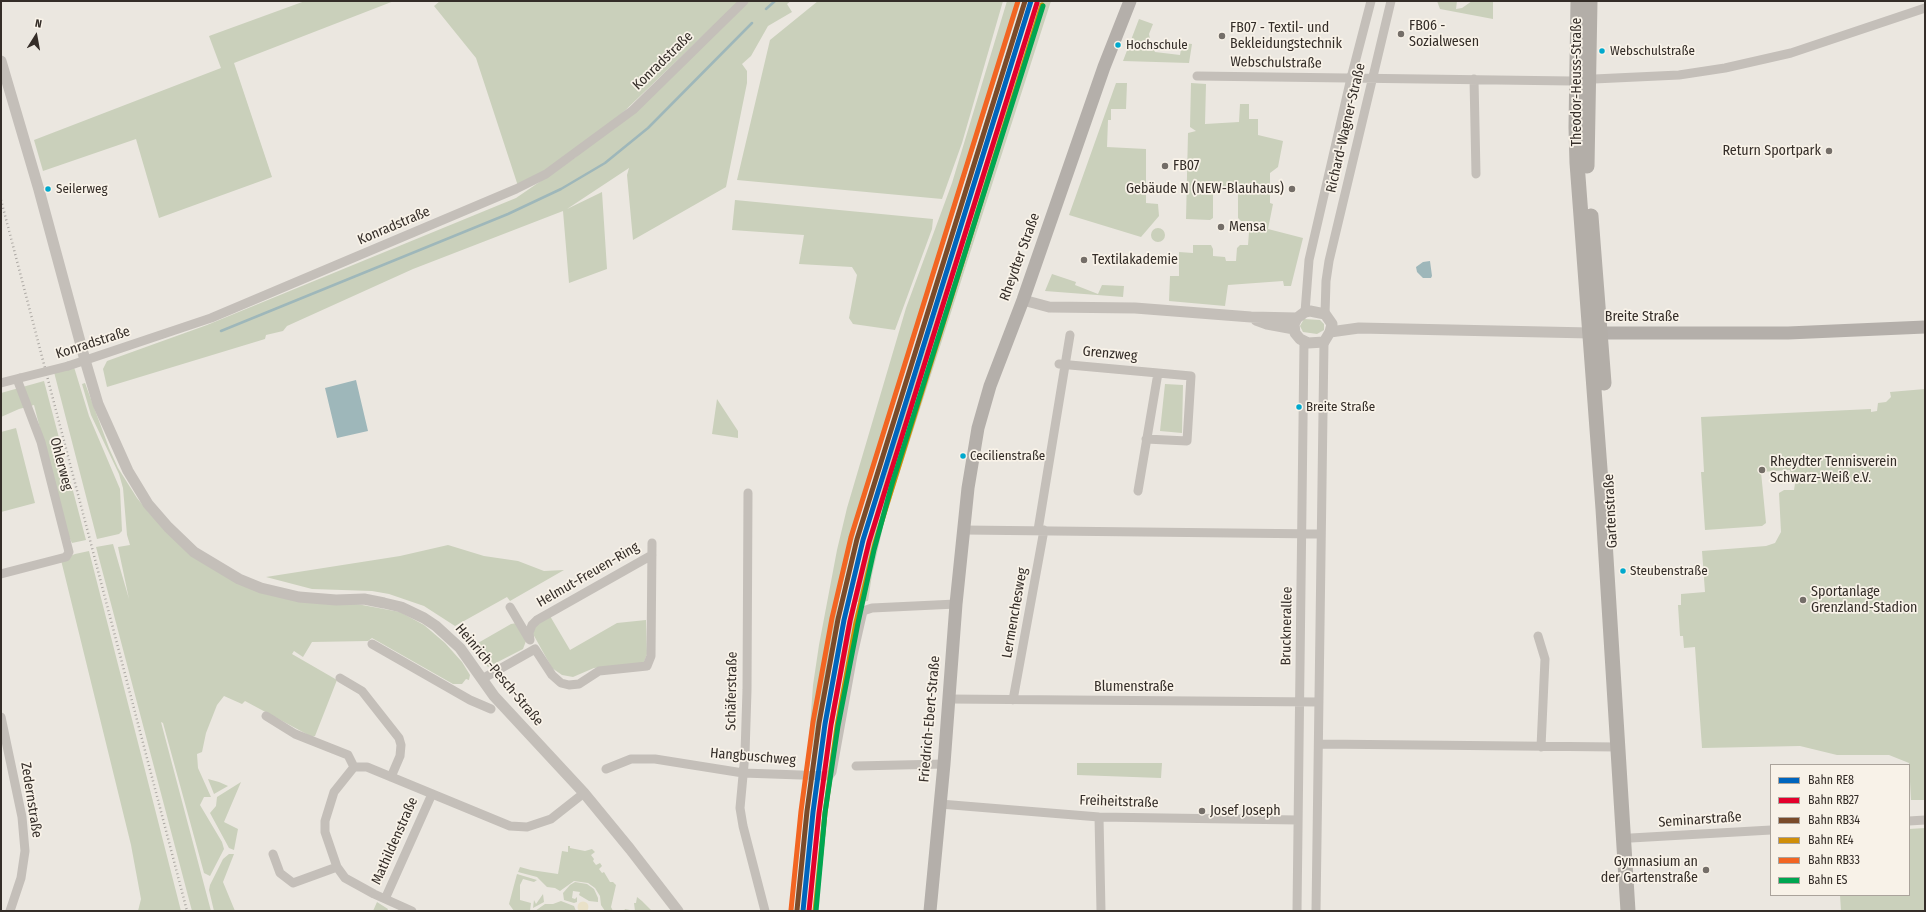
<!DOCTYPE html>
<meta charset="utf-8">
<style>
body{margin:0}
#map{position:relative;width:1926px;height:912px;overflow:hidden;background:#ebe7e0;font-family:"Fira Sans Condensed",sans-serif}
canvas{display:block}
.frame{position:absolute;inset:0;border:2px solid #342d28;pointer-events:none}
.legend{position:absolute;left:1770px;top:764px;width:140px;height:132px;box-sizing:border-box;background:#f8f2e8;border:1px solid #aaa39b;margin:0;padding:5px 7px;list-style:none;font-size:12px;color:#342d28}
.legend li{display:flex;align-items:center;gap:8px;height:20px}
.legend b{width:20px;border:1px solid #aaa39b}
.north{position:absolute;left:16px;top:16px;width:40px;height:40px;-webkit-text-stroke:3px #f8f2e8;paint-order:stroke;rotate:11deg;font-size:11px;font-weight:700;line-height:16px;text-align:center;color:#342d28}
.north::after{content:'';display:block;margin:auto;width:14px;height:18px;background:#342d28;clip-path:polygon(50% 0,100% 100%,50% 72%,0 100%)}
</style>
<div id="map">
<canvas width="1926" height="912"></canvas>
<div class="frame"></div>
<ul class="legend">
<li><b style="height:5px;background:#0065bd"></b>Bahn RE8</li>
<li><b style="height:5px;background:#e4002b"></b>Bahn RB27</li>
<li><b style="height:5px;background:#7a4b2a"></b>Bahn RB34</li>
<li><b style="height:5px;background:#d08e08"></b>Bahn RE4</li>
<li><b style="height:5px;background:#f26522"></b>Bahn RB33</li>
<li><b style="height:5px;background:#00a651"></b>Bahn ES</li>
</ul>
<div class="north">N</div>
</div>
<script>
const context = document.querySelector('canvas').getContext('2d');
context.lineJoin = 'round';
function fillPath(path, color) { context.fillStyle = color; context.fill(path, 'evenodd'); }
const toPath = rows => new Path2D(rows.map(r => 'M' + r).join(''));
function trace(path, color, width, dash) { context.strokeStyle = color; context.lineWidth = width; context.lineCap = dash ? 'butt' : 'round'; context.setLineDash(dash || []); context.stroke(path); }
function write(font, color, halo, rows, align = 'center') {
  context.font = font + ' "Fira Sans Condensed",sans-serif'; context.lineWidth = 3.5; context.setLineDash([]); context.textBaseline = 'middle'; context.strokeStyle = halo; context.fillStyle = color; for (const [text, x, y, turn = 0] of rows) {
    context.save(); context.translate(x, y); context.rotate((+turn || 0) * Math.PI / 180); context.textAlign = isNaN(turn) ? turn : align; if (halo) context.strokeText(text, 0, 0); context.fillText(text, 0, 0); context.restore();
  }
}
const green = toPath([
 [305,1,394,1,234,63,272,177,159,218,136,139,43,171,34,140,221,68,209,36],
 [440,1,739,1,610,125,553,166,518,186,476,58,434,6],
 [746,1,791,1,787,4,792,12,768,26,751,56,742,64,747,71,747,83,726,187,633,240,627,175,629,168,567,209,602,192,607,269,569,283,563,211,413,269,287,326,283,331,266,335,265,339,107,387,103,369,107,361,207,325,516,198,576,157],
 [818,1,1003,1,962,143,942,199,737,180,770,40],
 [1007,1,1021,1,896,396,857,525,839,600,809,768,807,768,813,685,819,645,837,550,847,508,906,308,952,183],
 [1036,1,1051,1,885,518,872,575,868,601,857,602,834,723,829,722,845,632,863,555,894,447],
 [1437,1,1457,1,1456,9,1462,8,1472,1,1493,1,1493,19,1440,9],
 [1139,19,1153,24,1149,34,1151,44,1155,52,1180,55,1182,43,1192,44,1189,63,1123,61],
 [1116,83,1127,83,1126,109,1111,109,1111,120,1108,120,1107,147,1146,149,1146,203,1158,204,1159,216,1141,237,1069,215],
 [1191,83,1206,84,1205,124,1239,122,1240,104,1249,104,1249,119,1258,119,1258,135,1283,141,1278,167,1270,173,1270,203,1273,204,1268,229,1303,238,1291,286,1284,286,1283,281,1228,285,1225,306,1169,301,1170,276,1179,276,1179,252,1193,253,1193,245,1211,245,1213,249,1213,256,1225,257,1226,261,1236,261,1237,248,1240,245,1248,245,1249,232,1253,232,1253,221,1241,221,1238,218,1238,189,1213,189,1213,218,1210,220,1186,219,1188,133,1196,131,1190,127],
 [735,200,933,219,932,229,895,330,853,324,849,318,857,275,852,267,799,264,804,235,732,230],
 '1151 235a7 7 0 1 1 14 0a7 7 0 1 1-14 0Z',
 [1052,274,1076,282,1075,285,1098,294,1102,285,1124,286,1123,297,1045,291],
 [1304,319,1320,320,1324,324,1324,330,1317,334,1303,332,1300,326],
 [74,367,89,416,120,489,122,531,119,534,97,539,54,372],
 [44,381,86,540,72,543,66,531,34,405,19,409,1,417,1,393],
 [85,383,109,448,118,468,137,498,151,515,233,581,400,612,424,625,445,643,462,662,470,675,469,680,466,679,462,684,453,684,372,638,368,641,312,642,303,657,294,651,292,654,337,680,315,736,312,737,245,701,242,704,224,696,217,705,206,733,202,752,197,754,198,768,211,797,204,797,200,805,222,842,224,849,210,876,204,873,163,723,161,722,211,911,192,911,96,547,113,544,129,599,118,547,130,545,127,535,123,488,119,474,91,415,82,384],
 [1165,384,1183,385,1182,433,1160,431],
 [1925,389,1925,800,1911,800,1909,763,1889,755,1837,755,1800,746,1702,748,1695,647,1684,648,1683,636,1680,636,1678,605,1681,605,1681,594,1705,592,1702,551,1766,546,1775,543,1781,532,1779,493,1784,490,1794,490,1796,477,1800,476,1791,476,1790,470,1761,472,1766,523,1762,526,1705,530,1701,472,1704,472,1701,417,1871,409,1871,412,1877,411,1878,403,1886,402,1891,397,1890,392],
 [717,399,738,431,738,438,712,434],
 [16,428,35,503,1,512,1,432],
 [448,545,484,556,518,561,544,571,564,570,510,601,507,597,455,626,424,606,389,594,372,591,312,589,266,577,400,556],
 [89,551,181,911,138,911,141,899,131,845,61,560,75,554],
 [550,616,570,650,617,623,646,620,647,654,644,662,641,663,594,668,573,677,562,675,552,668,533,634,535,625],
 [517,623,526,641,523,649,488,667,471,647,511,624],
 [1077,763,1162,763,1161,778,1077,775],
 [208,779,219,782,228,786,214,794],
 [241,782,224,822,238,829,234,850,229,848,210,813,216,806,217,797],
 [1925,828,1925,911,1841,911,1840,895,1909,895,1909,829],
 [568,846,570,846,570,848,585,851,592,849,595,852,591,855,594,859,593,861,596,865,600,863,602,866,599,869,602,873,604,872,610,882,613,882,616,885,611,907,613,911,605,911,601,905,600,896,595,888,588,883,574,881,560,891,555,888,547,887,537,877,518,872,520,867,531,870,558,874,562,851,568,852],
 [229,854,234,854,223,882,235,911,214,911,209,890,210,885,223,859],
 [517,874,537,880,534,882,523,879,520,885,520,900,531,903,530,911,514,911,509,904],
 [575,882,587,884,594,889,598,898,598,902,589,901,579,895,580,892,573,891,572,898,575,899,577,897,577,902,574,903,564,900,563,893,570,885],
 [543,894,544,902,533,908,534,900,536,904],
 [637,897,642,901,652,911,624,911,625,909,635,911,634,903,636,903],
 [561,901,574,906,576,911,535,911,545,904,553,904],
 [377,902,388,909,387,911,373,911]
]);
const sand = toPath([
 '577.5 907a5.5 5.5 0 1 1 11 0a5.5 5.5 0 1 1-11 0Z'
]);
const water = toPath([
 [1430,261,1432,276,1431,278,1423,278,1417,272,1416,267,1423,262],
 [356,380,368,431,337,438,325,388]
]);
const stream = toPath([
 [766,9,775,1],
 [221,331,508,214,561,189,605,163,648,128,752,23]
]);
const minor = toPath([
 [1197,76,1572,81,1594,79,1679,75,1725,68,1791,53,1925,8],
 [1474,79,1476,174],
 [1305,312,1309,260,1351,78,1371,1],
 [1325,314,1326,281,1329,261,1391,1],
 [1059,364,1158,373,1138,491],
 [68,366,211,318,516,189,546,174,633,110,744,1],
 [1,383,20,378],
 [1146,439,1187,441,1191,376,1158,373],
 [748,493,747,690,745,754,740,808,743,826,765,911],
 [964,530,1321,534],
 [1038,530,1070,335],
 [1,574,66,557,69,552,41,442,17,379],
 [510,607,529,639],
 [1538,636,1545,659,1541,747],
 [530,640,529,633,532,625,537,620,652,555],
 [372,644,470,700,491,709],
 [340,678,362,691,399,738,401,745,400,756,391,777],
 [482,679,535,649,552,675,561,683,569,685,579,684,599,671,647,666,651,656,652,543],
 [948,699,1319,702],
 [1013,700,1044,530],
 [266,716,295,734,348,755,354,767],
 [1,717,22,817,25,851,21,878,10,911],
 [1319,744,1618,747],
 [856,766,944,764],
 [606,769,631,759,655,759,743,773,829,776,832,772,853,655,863,611,872,608,956,604],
 [940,804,1099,817,1298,820],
 [1099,817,1101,911],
 [1909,821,1925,820],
 [1631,838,1771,830],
 [273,854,280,873,293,883,337,867],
 [385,899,432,794],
 [412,911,374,894,345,878,337,867,325,832,325,821,334,792,354,767,367,767,510,826,527,827,551,819,584,793],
 [1297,911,1304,342],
 [1316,911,1324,342]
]);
const tertiary = toPath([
 [1,61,39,190,85,360,98,404,128,471,148,504,168,527,194,552,239,579,261,588,299,597,336,600,364,599,384,603,401,607,424,618,436,626,460,648,494,696,584,793,630,849,678,911],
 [1023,300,1049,307,1135,308,1251,317,1297,318],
 [1310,311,1325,314,1332,324,1330,332,1324,342,1308,343,1300,339,1295,333,1294,324,1297,318,1305,312,1310,311],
 [1256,320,1267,324,1294,329],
 [1330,332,1359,328,1590,333]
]);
const secondary = toPath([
 [1591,333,1788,333,1925,327],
 [930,911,944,764,956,604,968,488,978,428,990,386,1023,300,1104,67,1130,1]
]);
const primary = toPath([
 [1578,1,1576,127,1577,163,1603,509,1628,911],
 [1587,166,1590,1],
 [1591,216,1604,383]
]);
const rail = toPath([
 [1,200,187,911]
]);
const minorBridge = toPath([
 [20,378,68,366]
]);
const rail1 = toPath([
 [803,911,813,812,825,724,844,620,863,540,1031,1]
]);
const rail2 = toPath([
 [809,911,819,813,831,725,850,621,869,542,1037,3]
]);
const rail3 = toPath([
 [797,910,807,811,819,723,838,619,857,539,1025,1]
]);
const rail4 = toPath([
 [815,911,825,813,837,726,856,622,875,543,1042,5]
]);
const rail5 = toPath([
 [791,910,801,811,813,722,832,618,851,537,1018,1]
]);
const rail6 = toPath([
 [816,911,825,813,838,726,858,623,874,550,892,484,1043,6]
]);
const markers = [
 [1401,34,4,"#746e68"],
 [1222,36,4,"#746e68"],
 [1118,45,3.5,"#00a9ce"],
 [1602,51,3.5,"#00a9ce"],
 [1829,151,4,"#746e68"],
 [1165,166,4,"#746e68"],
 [48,189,3.5,"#00a9ce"],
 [1292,189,4,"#746e68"],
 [1221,227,4,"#746e68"],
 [1084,260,4,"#746e68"],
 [1299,407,3.5,"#00a9ce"],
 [963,456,3.5,"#00a9ce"],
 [1762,470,4,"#746e68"],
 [1623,571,3.5,"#00a9ce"],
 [1803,600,4,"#746e68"],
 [1202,811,4,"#746e68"],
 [1706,870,4,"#746e68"]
];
const busNames = [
 ["Hochschule",1126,45],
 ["Webschulstraße",1610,51],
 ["Seilerweg",56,189],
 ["Breite Straße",1306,407],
 ["Cecilienstraße",970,456],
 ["Steubenstraße",1630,571]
];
const poiNames = [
 ["FB06 -",1409,26],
 ["Sozialwesen",1409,42],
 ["FB07 - Textil- und",1230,28],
 ["Bekleidungstechnik",1230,44],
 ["Return Sportpark",1821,151,"right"],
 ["FB07",1173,166],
 ["Gebäude N (NEW-Blauhaus)",1284,189,"right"],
 ["Mensa",1229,227],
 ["Textilakademie",1092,260],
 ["Rheydter Tennisverein",1770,462],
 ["Schwarz-Weiß e.V.",1770,478],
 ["Sportanlage",1811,592],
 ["Grenzland-Stadion",1811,608],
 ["Josef Joseph",1210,811],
 ["Gymnasium an",1698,862,"right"],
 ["der Gartenstraße",1698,878,"right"]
];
const streetNames = [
 ["Konradstraße",663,61,-44],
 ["Webschulstraße",1276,63,1],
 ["Theodor-Heuss-Straße",1577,82,-90],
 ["Richard-Wagner-Straße",1346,128,-77],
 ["Konradstraße",394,226,-23],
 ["Rheydter Straße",1020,257,-70],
 ["Breite Straße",1642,317],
 ["Konradstraße",93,343,-18],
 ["Grenzweg",1110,354,5],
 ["Ohlerweg",61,464,75],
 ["Gartenstraße",1611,511,-93],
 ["Helmut-Freuen-Ring",588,575,-30],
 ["Lermenchesweg",1015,613,-80],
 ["Brucknerallee",1287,626,-89],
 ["Heinrich-Pesch-Straße",499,675,50],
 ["Blumenstraße",1134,687],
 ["Schäferstraße",732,691,-89],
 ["Friedrich-Ebert-Straße",930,719,-85],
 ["Hangbuschweg",753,757,5],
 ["Zedernstraße",31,800,81],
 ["Freiheitstraße",1119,802,2],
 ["Seminarstraße",1700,820,-4],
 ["Mathildenstraße",395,841,-66]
];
fillPath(green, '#cad0bb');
fillPath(sand, '#e9e1c8');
fillPath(water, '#9eb7ba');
trace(stream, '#9eb7ba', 2.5);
trace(minor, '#c4bfb9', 9);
trace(tertiary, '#c4bfb9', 11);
trace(secondary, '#b4afaa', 13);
trace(primary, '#b3aea8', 15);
trace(rail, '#aca8a3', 2.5, [1, 3]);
trace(minorBridge, '#c4bfb9', 9);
trace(rail1, '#0065bd', 5);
trace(rail2, '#e4002b', 5);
trace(rail3, '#7a4b2a', 5);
trace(rail4, '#d08e08', 5);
trace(rail5, '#f26522', 5);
trace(rail6, '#00a651', 5);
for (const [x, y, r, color] of markers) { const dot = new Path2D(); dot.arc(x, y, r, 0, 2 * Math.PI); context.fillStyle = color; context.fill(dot); trace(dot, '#f8f2e8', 1.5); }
write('13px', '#342d28', '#f8f2e8', busNames, 'left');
write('14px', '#342d28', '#f8f2e8', poiNames, 'left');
write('14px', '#342d28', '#f8f2e8', streetNames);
</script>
